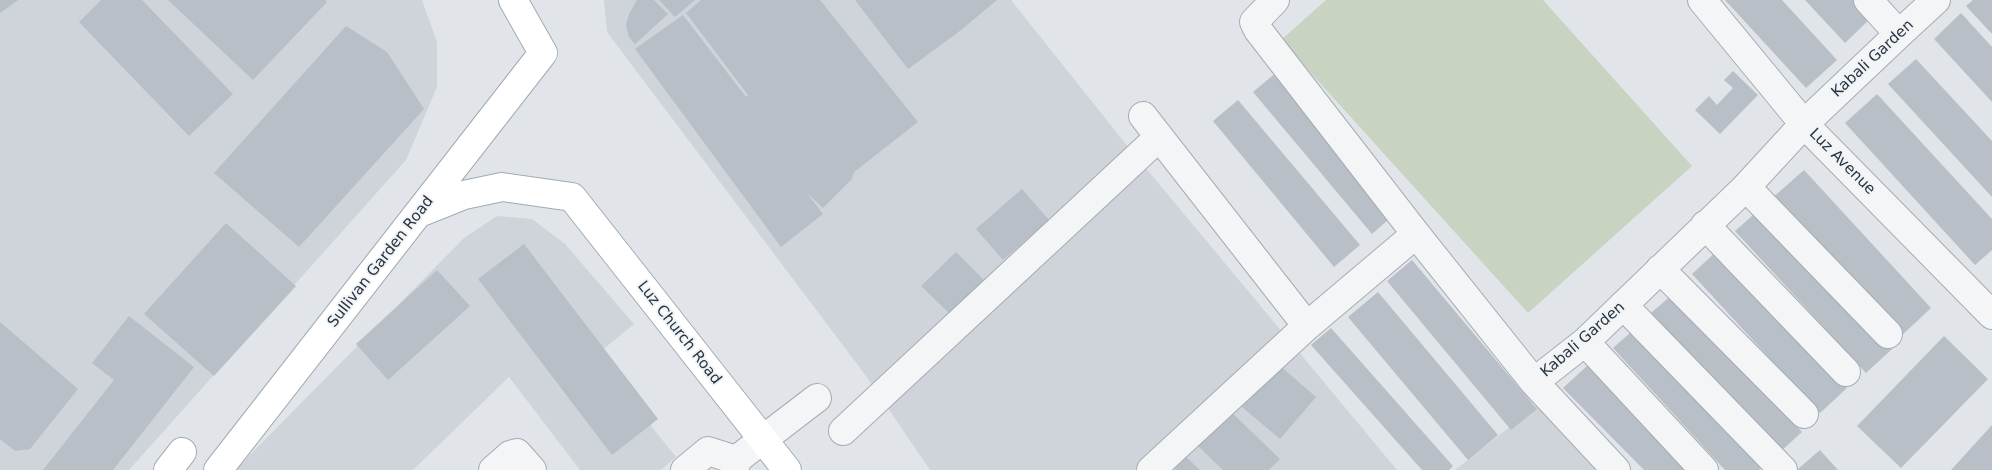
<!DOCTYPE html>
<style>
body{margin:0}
canvas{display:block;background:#e1e5e9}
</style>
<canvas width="1992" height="470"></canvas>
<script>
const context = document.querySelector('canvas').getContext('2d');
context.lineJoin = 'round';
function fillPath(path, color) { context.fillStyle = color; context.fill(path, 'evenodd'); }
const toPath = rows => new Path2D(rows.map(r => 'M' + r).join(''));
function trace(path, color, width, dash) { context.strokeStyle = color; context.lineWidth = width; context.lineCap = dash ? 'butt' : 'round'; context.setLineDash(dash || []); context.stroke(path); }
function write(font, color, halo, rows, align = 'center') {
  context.font = font + ' "DejaVu Sans",sans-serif'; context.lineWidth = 4; context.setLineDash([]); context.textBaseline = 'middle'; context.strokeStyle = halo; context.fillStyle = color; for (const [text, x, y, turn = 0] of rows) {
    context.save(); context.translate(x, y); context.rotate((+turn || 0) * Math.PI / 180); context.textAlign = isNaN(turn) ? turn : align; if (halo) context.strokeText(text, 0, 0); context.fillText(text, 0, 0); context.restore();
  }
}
const built = toPath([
 [0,0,422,0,437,42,437,87,406,160,129,470,0,470],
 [604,0,1011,0,1125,143,1397,470,930,470,866,376,607,32],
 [497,216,532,219,565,244,634,324,595,356,676,457,661,470,580,470,509,377,413,470,235,470,464,238],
 [1550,395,1618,470,1455,470]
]);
const green = toPath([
 [1326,0,1543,0,1692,166,1528,313,1281,40]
]);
const building = toPath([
 [0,0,18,0,0,13],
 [101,0,142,0,233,94,189,136,79,22],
 [168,0,325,0,327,2,253,80],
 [637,0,654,0,668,14,635,44,629,37,626,25,629,14],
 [659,0,695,0,675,17],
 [701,0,820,0,918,122,854,172,852,179,823,208,807,193,823,214,781,247,635,49,683,15,746,97,748,95,686,13],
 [855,0,997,0,956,34,908,69],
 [1725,0,1782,0,1837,60,1806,88],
 [1805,0,1857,0,1872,17,1845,43],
 [1973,0,1992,0,1992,34,1966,6],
 [1961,13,1992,47,1992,102,1934,39],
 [346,26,387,52,424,109,299,247,214,173],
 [1916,59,1992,141,1992,197,1888,84],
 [1278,71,1396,213,1372,234,1253,92],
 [1733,71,1758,95,1720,134,1695,110,1709,96,1717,105,1733,88,1724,80],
 [1877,94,1992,219,1992,250,1975,265,1845,123],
 [1238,100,1360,245,1334,267,1213,121],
 [1804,170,1931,308,1899,338,1771,199],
 [1022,189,1049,220,1003,260,976,229],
 [1762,207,1892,349,1866,373,1735,231],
 [226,223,296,286,214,376,144,314],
 [524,244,658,419,612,455,478,279],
 [1719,249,1847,388,1820,413,1692,274],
 [956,252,986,282,952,316,921,286],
 [1412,260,1537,409,1511,430,1387,281],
 [437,270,470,306,388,380,356,344],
 [1378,292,1498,435,1468,460,1348,317],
 [1674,293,1802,432,1780,452,1651,313],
 [129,316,194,367,113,470,43,470,114,380,92,363],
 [0,322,78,389,30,449,15,451,0,439],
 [1639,325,1767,463,1759,470,1725,470,1613,348],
 [1331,328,1453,466,1449,470,1422,470,1311,345],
 [1944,336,1988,379,1901,468,1857,426],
 [1279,365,1316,397,1280,439,1242,407],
 [1588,365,1690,470,1644,470,1563,388],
 [1229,410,1280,459,1269,470,1223,470,1197,445],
 [1992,425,1992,470,1951,470],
 [1820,450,1838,470,1797,470],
 [1186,457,1200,470,1174,470]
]);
const minor = toPath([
 [1275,0,1254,22,1258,30,1416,234,1534,382,1585,342,1746,187,1804,124,1899,34,1936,0],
 [1702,0,1804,124,1992,315],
 [1868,0,1899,34],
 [1143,116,1307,326],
 [1746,187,1888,334],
 [1705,225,1846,372],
 [1660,269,1804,414],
 [1623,305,1783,470],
 [1585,342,1704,470],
 [1534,382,1616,470],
 [843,431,1159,137],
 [493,470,510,455,517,453,532,470],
 [685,470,708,451,736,460],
 [735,470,736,460,817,398],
 [1151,470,1307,326,1416,234]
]);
const major = toPath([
 [419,213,464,195,502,187,572,197,787,470],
 [168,470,182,452],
 [218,470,543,53,513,0]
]);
const streetNames = [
 ["Kabali Garden",1873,59,-43],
 ["Luz Avenue",1842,162,45],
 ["Sullivan Garden Road",381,262,-52],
 ["Luz Church Road",679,333,52],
 ["Kabali Garden",1583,340,-41]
];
fillPath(built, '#cfd4db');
fillPath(green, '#c8d3c2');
fillPath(building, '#b8bfc6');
trace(minor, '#a6acb3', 30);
trace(major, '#a0abb4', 30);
trace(minor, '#f3f5f7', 28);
trace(major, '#fff', 28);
write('15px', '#293440', '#f0f4f6', streetNames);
</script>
